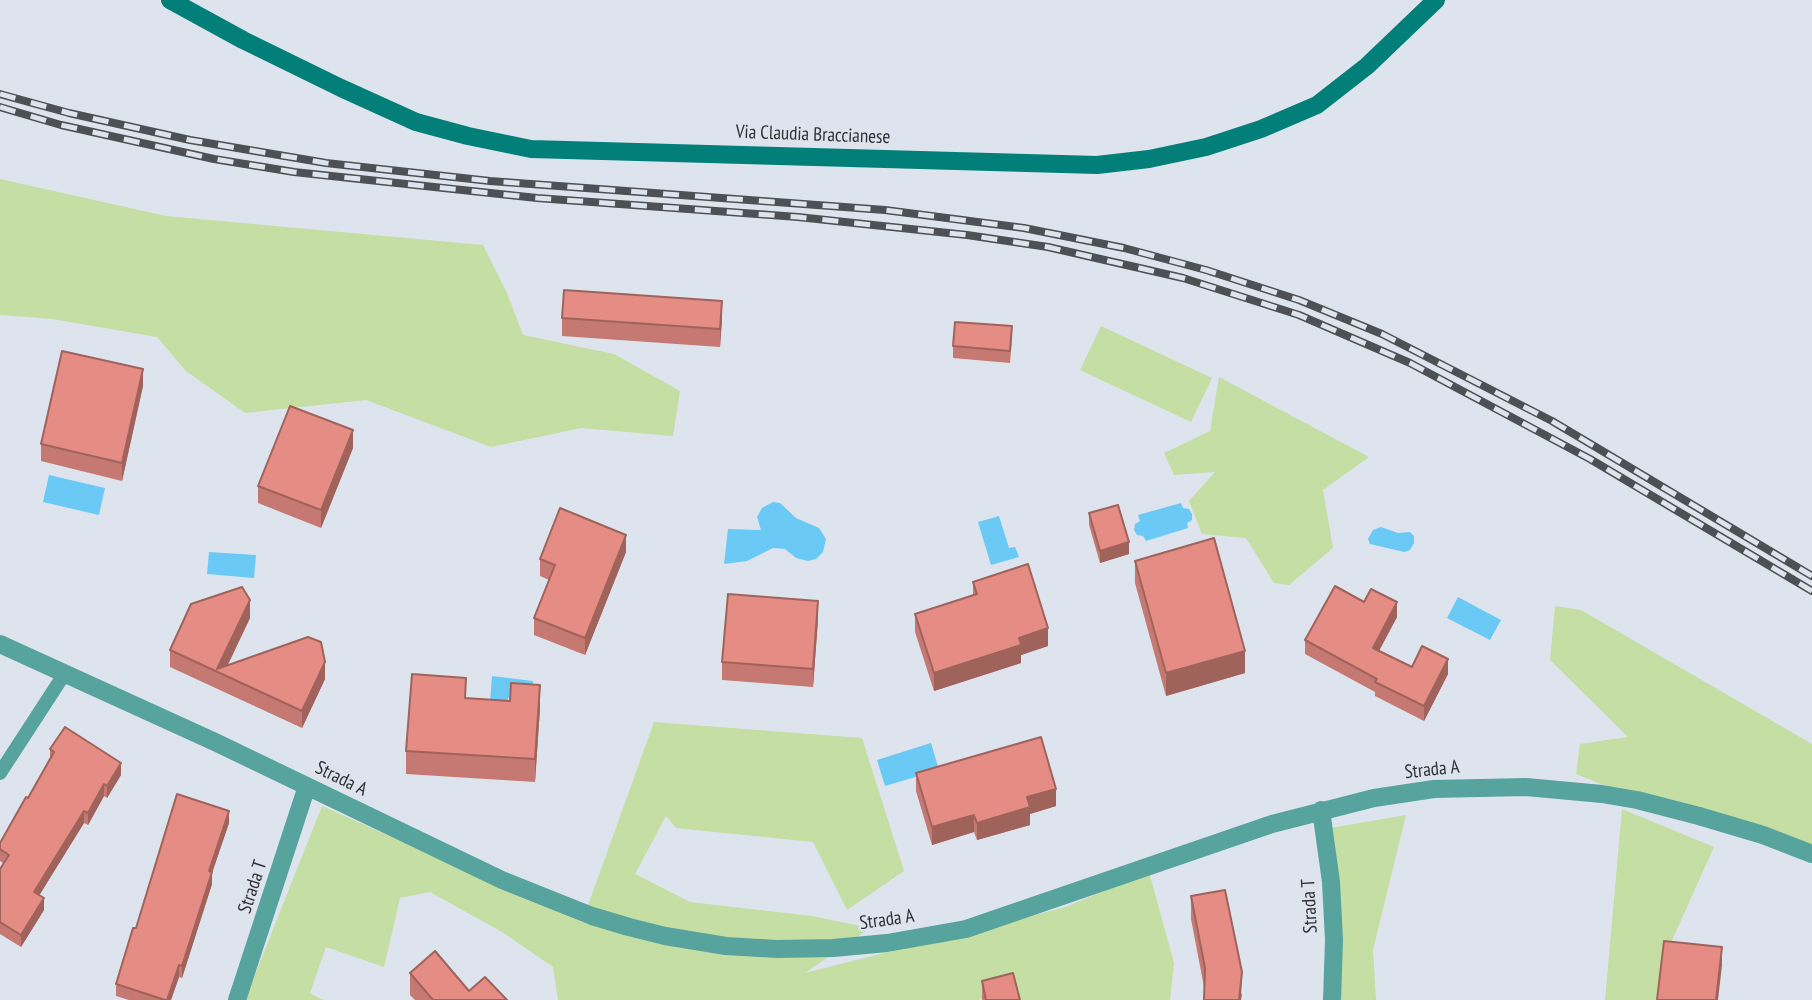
<!DOCTYPE html>
<style>
body{margin:0}
canvas{display:block;background:#dee4ed}
</style>
<canvas width="1812" height="1000"></canvas>
<script>
const context = document.querySelector('canvas').getContext('2d');
context.lineJoin = 'round';
function fillPath(path, color) { context.fillStyle = color; context.fill(path, 'evenodd'); }
const toPath = rows => new Path2D(rows.map(r => 'M' + r).join(''));
function trace(path, color, width, dash) { context.strokeStyle = color; context.lineWidth = width; context.lineCap = dash ? 'butt' : 'round'; context.setLineDash(dash || []); context.stroke(path); }
function write(font, color, halo, rows, align = 'center') {
  context.font = font + ' "PT Sans Narrow",sans-serif'; context.lineWidth = 5; context.setLineDash([]); context.textBaseline = 'middle'; context.strokeStyle = halo; context.fillStyle = color; for (const [text, x, y, turn = 0] of rows) {
    context.save(); context.translate(x, y); context.rotate((+turn || 0) * Math.PI / 180); context.textAlign = isNaN(turn) ? turn : align; if (halo) context.strokeText(text, 0, 0); context.fillText(text, 0, 0); context.restore();
  }
}
const green = toPath([
 [0,179,166,216,483,245,507,293,523,335,614,354,680,391,673,436,581,428,491,447,366,400,245,413,186,371,157,337,52,319,0,315],
 [1101,326,1212,378,1191,422,1080,370],
 [1219,377,1369,457,1323,490,1333,548,1289,585,1274,583,1246,538,1202,534,1189,501,1215,472,1174,475,1164,453,1210,431],
 [1555,606,1581,610,1812,744,1812,853,1609,787,1576,774,1580,744,1628,737,1550,660],
 [654,722,862,738,904,871,847,910,813,842,676,828,666,816,635,874,690,902,812,916,870,928,805,973,1066,907,1149,872,1174,963,1170,1000,1018,1000,1013,991,978,1000,558,1000,553,967,502,932,430,892,400,898,384,967,326,947,310,993,323,1000,245,1000,322,806,582,922],
 [1622,809,1714,847,1664,958,1659,1000,1605,1000],
 [1406,815,1373,950,1376,1000,1332,1000,1330,828]
]);
const water = toPath([
 [49,475,105,488,99,515,43,502],
 [773,502,780,503,796,518,819,528,826,539,823,552,816,559,808,561,796,558,785,549,773,548,747,561,724,564,728,529,761,530,757,517,762,508],
 [1181,503,1183,508,1189,509,1192,514,1192,520,1187,523,1188,528,1146,541,1143,536,1137,535,1134,530,1135,524,1140,521,1138,515],
 [999,516,1009,548,1015,547,1019,557,991,565,978,522],
 [1381,527,1398,533,1410,532,1414,536,1414,543,1410,550,1404,552,1370,544,1368,539,1373,530],
 [209,552,256,555,254,578,207,574],
 [1458,597,1501,620,1490,640,1447,618],
 [492,676,533,681,531,700,508,698,507,704,490,702],
 [931,743,939,770,885,786,877,760]
]);
const service = toPath([
 [0,773,65,673]
]);
const minor = toPath([
 [0,644,215,742,502,880,592,916,629,927,665,936,726,946,777,949,833,948,887,943,966,929,1272,824,1374,798,1434,789,1526,787,1602,794,1637,800,1699,816,1763,835,1812,854],
 [1321,810,1331,882,1334,940,1332,1000],
 [237,1000,307,786]
]);
const secondary = toPath([
 [170,0,243,40,341,88,416,122,468,136,531,149,1097,165,1149,159,1206,147,1261,129,1317,105,1367,66,1436,0]
]);
const rail = toPath([
 [0,94,69,113,190,140,326,163,490,181,885,210,1024,228,1124,248,1206,270,1299,300,1382,334,1552,421,1812,576],
 [0,107,61,125,214,159,294,172,537,198,798,217,967,235,1048,247,1183,278,1299,315,1410,363,1590,459,1812,591]
]);
const wall = toPath([
 [562,318,722,319,720,347,562,336],
 [1012,338,1010,363,953,358,953,346],
 [143,386,122,481,41,461,41,444],
 [353,448,321,528,258,503,258,486],
 [1089,513,1129,554,1100,563,1089,525],
 [626,552,585,655,534,635,534,618,549,580,540,576,540,559],
 [1135,561,1245,673,1166,696,1135,583],
 [973,582,1048,646,1021,655,1021,663,934,691,915,632,915,614,973,595],
 [1364,602,1397,617,1379,651,1412,667,1448,674,1424,721,1375,696,1375,692,1305,654,1305,640],
 [250,618,228,665,325,679,302,728,170,667,170,650],
 [818,619,813,687,722,680,722,662],
 [466,698,510,701,540,708,535,782,406,774,406,751],
 [50,749,121,775,107,798,104,796,88,825,84,823,39,895,44,910,21,947,0,934,0,869,3,863,0,861,0,843,28,798,50,758],
 [916,773,1056,806,1030,814,1030,825,977,840,974,832,932,845,916,791],
 [229,823,212,873,212,884,182,978,179,977,171,1000,129,1000,116,996,116,984,136,928],
 [1191,896,1242,995,1241,1000,1204,1000,1204,987,1191,919],
 [410,973,469,991,507,1000,415,1000,410,995],
 [982,981,1020,1000,982,1000]
]);
const shadedWall = toPath([
 [722,301,722,319,720,347,720,329],
 [143,369,143,386,122,481,122,463],
 [353,430,353,448,321,528,321,510],
 [626,535,626,552,585,655,585,638],
 [1129,542,1129,554,1100,563,1100,551],
 [250,600,250,618,223,674,217,669],
 [818,601,818,619,813,687,813,669],
 [1397,602,1397,617,1373,662,1373,648],
 [1048,628,1048,646,1021,655,1021,663,934,691,934,673,1019,638],
 [1245,651,1245,673,1166,696,1166,673],
 [1448,659,1448,674,1424,721,1424,706],
 [325,662,325,679,302,728,302,711],
 [540,685,540,708,535,782,535,759],
 [121,763,121,775,107,798,107,786],
 [104,784,104,796,88,825,88,813],
 [1056,789,1056,806,1030,814,1030,825,977,840,977,823,1027,797],
 [84,811,84,823,34,904,34,892],
 [229,811,229,823,212,873,212,884,182,978,182,966,209,871],
 [974,815,974,832,932,845,932,827],
 [44,898,44,910,21,947,21,935],
 [1722,947,1722,965,1718,1000,1716,1000],
 [179,965,179,977,171,1000,167,1000],
 [1242,972,1241,1000,1239,1000]
]);
const building = toPath([
 [564,290,722,301,720,329,562,318,564,290],
 [955,322,1012,326,1010,351,953,346,955,322],
 [62,351,143,369,122,463,41,444,62,351],
 [290,406,353,430,321,510,258,486,290,406],
 [1118,505,1129,542,1100,551,1089,513,1118,505],
 [560,508,626,535,585,638,534,618,555,565,540,559,560,508],
 [1214,538,1245,651,1166,673,1135,561,1214,538],
 [1028,564,1048,628,1019,638,1021,645,934,673,915,614,977,594,973,582,1028,564],
 [1335,586,1364,602,1371,589,1397,602,1373,648,1412,667,1422,646,1448,659,1424,706,1375,682,1377,679,1305,640,1335,586],
 [242,587,250,600,217,669,308,637,321,642,325,662,302,711,170,650,191,604,242,587],
 [728,594,818,601,813,669,722,662,728,594],
 [412,674,466,678,465,698,510,701,511,683,540,685,535,759,406,751,412,674],
 [65,727,121,763,107,786,104,784,88,813,84,811,34,892,44,898,21,935,0,922,0,869,9,855,0,849,0,843,26,797,28,798,54,752,50,749,65,727],
 [1041,737,1056,789,1027,797,1030,807,977,823,974,815,932,827,916,773,1041,737],
 [177,794,229,811,209,871,212,872,182,966,179,965,167,1000,165,1000,116,984,133,928,136,928,177,794],
 [1225,890,1242,972,1239,1000,1204,1000,1205,968,1191,896,1225,890],
 [1664,941,1722,947,1716,1000,1657,1000,1664,941],
 [435,951,469,991,485,977,507,1000,433,1000,410,973,435,951],
 [1013,973,1020,1000,986,1000,982,981,1013,973]
]);
const streetNames = [
 ["Via Claudia Braccianese",813,135,2],
 ["Strada A",1432,770,-6],
 ["Strada A",341,779,26],
 ["Strada T",253,887,-72],
 ["Strada T",1310,906,-93],
 ["Strada A",887,920,-8]
];
fillPath(green, '#c4dea3');
fillPath(water, '#6bc9f6');
trace(service, '#57a39e', 14);
trace(minor, '#57a39e', 18);
trace(secondary, '#037f7a', 18);
trace(rail, '#4d5054', 8);
trace(rail, '#dee4ed', 5, [16]);
fillPath(wall, '#c57972');
fillPath(shadedWall, '#a0635c');
fillPath(building, '#e58d84');
trace(building, '#a0635c', 2);
write('19px', '#2f3134', '#dee4ed', streetNames);
</script>
